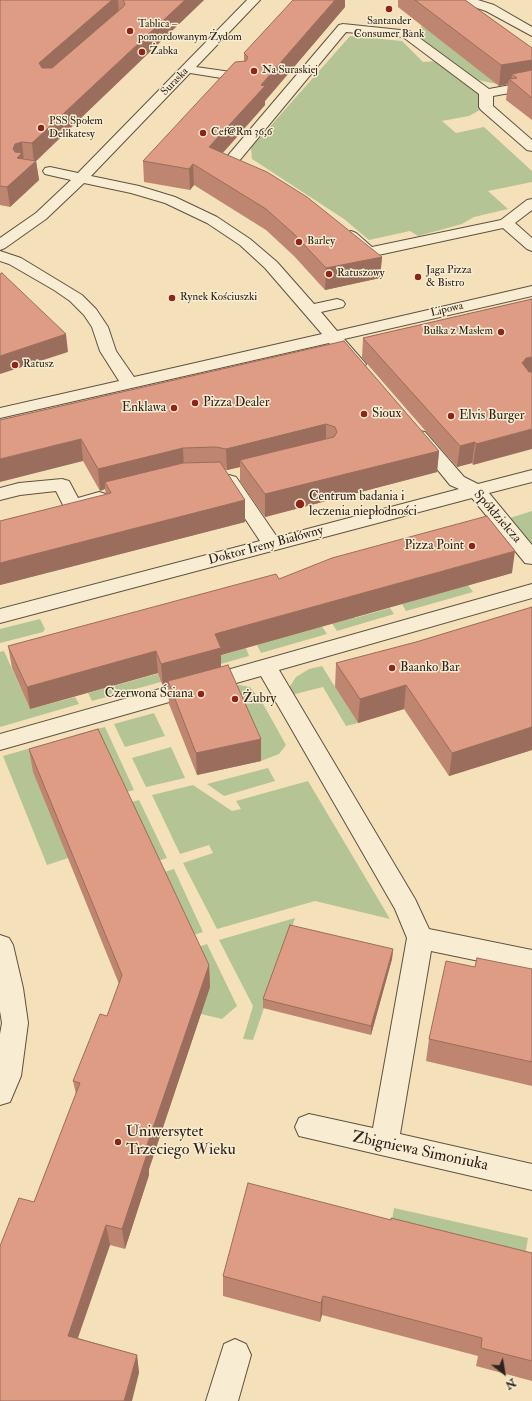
<!DOCTYPE html>
<meta charset="utf-8">
<style>
body{margin:0}
#map{position:relative;width:532px;height:1401px;overflow:hidden;background:#f4e1ba;font-family:"IM FELL Double Pica",serif}
canvas{display:block}
.north{position:absolute;left:484px;top:1353px;width:40px;height:40px;-webkit-text-stroke:3px #f8ecd2;paint-order:stroke;rotate:149deg;font-size:11px;font-weight:700;line-height:16px;text-align:center;color:#2d231a}
.north::after{content:'';display:block;margin:auto;width:14px;height:18px;background:#2d231a;clip-path:polygon(50% 0,100% 100%,50% 72%,0 100%)}
</style>
<div id="map">
<canvas width="532" height="1401"></canvas>
<div class="north">N</div>
</div>
<script>
const context = document.querySelector('canvas').getContext('2d');
context.lineJoin = 'round';
function fillPath(path, color) { context.fillStyle = color; context.fill(path, 'evenodd'); }
const toPath = rows => new Path2D(rows.map(r => 'M' + r).join(''));
function trace(path, color, width, dash) { context.strokeStyle = color; context.lineWidth = width; context.lineCap = dash ? 'butt' : 'round'; context.setLineDash(dash || []); context.stroke(path); }
function write(font, color, halo, rows, align = 'center') {
  context.font = font + ' "IM FELL Double Pica",serif'; context.lineWidth = 3; context.setLineDash([]); context.textBaseline = 'middle'; context.strokeStyle = halo; context.fillStyle = color; for (const [text, x, y, turn = 0] of rows) {
    context.save(); context.translate(x, y); context.rotate((+turn || 0) * Math.PI / 180); context.textAlign = isNaN(turn) ? turn : align; if (halo) context.strokeText(text, 0, 0); context.fillText(text, 0, 0); context.restore();
  }
}
const green = toPath([
 [422,25,497,84,478,80,417,35,417,33],
 [350,36,402,41,423,62,436,61,479,94,480,110,469,116,442,121,456,133,484,127,532,171,532,182,488,191,508,209,474,217,462,224,418,236,410,231,369,240,344,219,252,159,251,148],
 [532,511,532,544,510,518],
 [298,573,330,581,355,618,390,608,394,614,337,631],
 [468,585,473,592,406,611,402,604],
 [298,590,327,634,261,653,257,645,298,632],
 [40,619,45,629,43,632,0,643,0,629],
 [246,648,249,656,178,676,174,669],
 [4,651,30,709,75,697,79,704,0,727,0,652],
 [322,666,335,687,358,723,346,726,323,687,291,695,290,686,296,677,309,669],
 [164,672,168,680,92,701,88,693],
 [239,685,250,687,262,702,286,745,279,754,261,761,229,688],
 [154,713,165,736,125,747,114,724],
 [105,727,134,790,120,794,85,756,75,735],
 [59,740,68,761,68,858,47,865,3,756],
 [171,747,185,778,146,787,132,758],
 [268,768,275,781,224,796,207,784],
 [308,781,390,919,315,901,217,929,183,863,213,853,209,845,180,854,152,795,193,785,232,811,241,809,236,801],
 [139,800,167,858,152,863,125,804],
 [174,869,203,932,187,937,158,874],
 [295,918,253,1040,243,1039,253,1006,219,940],
 [207,944,237,1006,222,1019,201,1014,192,949],
 [394,1208,528,1238,522,1272,389,1238]
]);
const minor = toPath([
 [247,0,260,0,196,67,245,74,247,77,245,80,240,81,190,73,91,176,139,186,175,197,217,217,250,239,277,262,314,304,337,299,343,301,345,304,343,307,321,312,337,331,532,286,532,296,344,339,366,364,363,368,357,369,351,368,329,343,0,418,0,408,119,381,100,351,92,327,84,315,70,301,54,290,9,264,0,261,0,251,21,258,82,295,96,309,108,327,116,351,134,377,322,334,265,268,240,245,207,223,165,203,131,193,84,183,46,219,5,248,0,250,0,238,36,213,71,180,45,174,43,171,45,168,50,167,78,173,247,0],
 [460,0,478,0,494,5,532,27,532,36,486,11,462,3,460,0],
 [343,24,410,31,489,89,532,81,532,89,493,96,493,106,532,140,532,151,527,150,481,110,479,107,479,94,403,37,346,32,239,161,255,169,257,172,255,175,245,175,225,165,223,162,225,159,339,25,343,24],
 [532,199,532,210,515,223,532,238,532,251,527,249,503,228,369,257,364,255,343,236,346,233,351,231,356,233,372,247,501,220,527,200,532,199],
 [419,431,425,432,464,477,478,484,532,470,532,482,489,493,532,545,532,564,525,563,472,498,0,623,0,609,260,541,220,481,222,477,229,475,236,477,277,537,459,489,450,485,410,436,413,432,419,431],
 [62,479,69,481,78,498,99,492,106,494,109,498,106,502,72,511,65,509,56,491,20,495,0,500,0,488,19,483,62,479],
 [532,584,532,598,279,670,415,899,429,929,532,950,532,972,431,951,400,1134,532,1164,532,1190,299,1136,295,1127,299,1118,309,1114,373,1128,407,938,395,909,261,676,0,750,0,734,532,584],
 [0,935,9,938,13,945,23,988,28,1023,21,1076,10,1102,0,1105,0,1034,2,1023,0,1011,0,935],
 [235,1339,246,1344,251,1355,238,1401,206,1401,224,1344,235,1339]
]);
const wall = toPath([
 [0,0,204,0,36,161,39,180,10,207,0,205],
 [398,0,465,0,532,48,532,120,506,100,508,84,499,86,398,7],
 [345,7,265,101,265,105,223,153,382,257,380,278,325,290,294,256,266,230,194,185,190,190,144,182,143,161,244,62,244,53],
 [532,299,473,465,472,463,457,467,362,358,363,338],
 [344,341,439,451,437,472,265,517,240,482,240,467,227,470,225,470,245,500,245,522,0,585,0,521,106,495,105,489,100,491,83,461,0,420],
 [512,573,221,655,221,667,261,739,261,761,197,775,169,704,168,685,163,687,158,673,30,709,12,668,8,646,279,579],
 [532,607,532,750,449,776,404,709,358,723,335,687,336,663,416,642],
 [29,749,209,965,210,987,149,1169,149,1175,125,1249,110,1245,78,1338,137,1355,139,1373,0,1401,34,1202,76,1094,73,1081,107,1016,119,984,33,772],
 [393,949,392,959,371,1035,263,1008,263,999],
 [475,967,532,969,532,1086,426,1061,429,1039],
 [391,1220,532,1253,532,1381,476,1366,478,1356,322,1315,320,1322,223,1296,223,1276]
]);
const shadedWall = toPath([
 [112,0,118,0,119,16,41,81,39,63],
 [185,0,204,0,34,163,32,143],
 [335,0,345,0,345,7,265,101,265,105,210,167,209,147,261,85],
 [532,60,532,80,517,78,512,74,511,82,509,79,508,84,499,86,501,65],
 [22,142,24,162,36,161,39,180,10,207,7,187,13,149,15,144],
 [193,164,194,185,190,190,189,169],
 [382,257,380,278,325,290,326,268],
 [66,334,68,352,0,374,0,356],
 [532,357,532,377,522,363,526,358],
 [326,424,326,446,240,460,240,467,227,470,226,449],
 [532,429,532,449,473,465,476,444],
 [81,439,83,461,0,482,0,459],
 [475,442,472,463,457,467,460,446],
 [183,448,184,470,105,482,105,489,100,491,98,469],
 [439,451,437,472,265,517,265,494],
 [245,500,245,522,0,585,0,563],
 [515,551,512,573,221,655,221,670,168,681,168,685,163,687,161,664,215,634],
 [156,651,158,673,30,709,27,687],
 [406,685,404,709,358,723,360,699],
 [532,727,532,750,449,776,452,753],
 [261,739,261,761,197,775,196,753],
 [393,949,392,959,371,1035,371,1026],
 [209,965,210,987,149,1169,149,1175,125,1249,122,1229,144,1154],
 [106,1225,110,1245,72,1354,68,1336],
 [323,1296,322,1315,320,1322,321,1303],
 [137,1355,139,1373,132,1401,124,1401]
]);
const building = toPath([
 [0,0,112,0,39,63,42,68,52,68,123,7,125,4,123,0,185,0,32,143,22,142,15,144,13,149,15,152,22,153,17,158,36,161,7,187,0,186,0,0],
 [293,0,335,0,261,85,265,86,209,147,267,172,307,197,382,257,326,268,294,234,266,209,193,164,189,169,143,161,235,62,246,61,248,57,244,53,293,0],
 [415,0,465,0,532,48,532,60,501,65,415,0],
 [532,70,532,98,509,79,517,78,512,74,532,70],
 [2,273,66,334,0,356,0,274,2,273],
 [532,299,532,357,526,358,522,363,529,372,532,372,532,429,476,444,475,442,460,446,363,338,532,299],
 [344,341,439,451,265,494,240,460,334,437,337,432,335,427,326,424,226,449,216,447,183,448,98,469,81,439,0,459,0,420,344,341],
 [220,462,245,500,0,563,0,521,111,493,105,482,183,463,220,462],
 [487,516,515,551,215,634,221,648,161,664,156,651,27,687,8,646,276,574,279,579,332,558,487,516],
 [532,607,532,727,452,753,406,685,360,699,336,663,416,642,532,607],
 [228,665,261,739,196,753,168,681,228,665],
 [98,729,209,965,144,1154,147,1154,122,1229,106,1225,68,1336,137,1355,124,1401,0,1401,0,1246,19,1198,34,1202,80,1083,73,1081,100,1014,107,1016,122,975,29,749,98,729],
 [290,925,393,949,371,1026,263,999,290,925],
 [477,958,532,969,532,1062,429,1039,446,961,475,967,477,958],
 [248,1183,391,1220,391,1218,532,1253,532,1361,481,1348,482,1338,323,1296,321,1303,223,1276,248,1183]
]);
const markers = [
 [389,9,4,"#8f2418"],
 [130,31,4,"#8f2418"],
 [142,52,4,"#8f2418"],
 [254,71,4,"#8f2418"],
 [41,128,4,"#8f2418"],
 [203,133,4,"#8f2418"],
 [299,242,4,"#8f2418"],
 [329,274,4,"#8f2418"],
 [418,277,4,"#8f2418"],
 [172,298,4,"#8f2418"],
 [501,332,4,"#8f2418"],
 [15,365,4,"#8f2418"],
 [195,403,4,"#8f2418"],
 [174,408,4,"#8f2418"],
 [364,414,4,"#8f2418"],
 [451,416,4,"#8f2418"],
 [300,504,5,"#8f2418"],
 [472,546,4,"#8f2418"],
 [392,668,4,"#8f2418"],
 [201,694,4,"#8f2418"],
 [235,699,4,"#8f2418"],
 [118,1142,4,"#8f2418"]
];
const farPoinames = [
 ["Santander",389,22,"center"],
 ["Consumer Bank",389,35,"center"],
 ["Tablica –",138,25],
 ["pomordowanym Żydom",138,38],
 ["Żabka",150,52],
 ["Na Suraskiej",262,71],
 ["PSS Społem",49,122],
 ["Delikatesy",49,135],
 ["Cef@Rm 36,6",211,133],
 ["Barley",307,242],
 ["Jaga Pizza",426,271],
 ["& Bistro",426,284],
 ["Ratuszowy",337,274],
 ["Rynek Kościuszki",180,298],
 ["Bułka z Masłem",493,332,"right"],
 ["Ratusz",23,365]
];
const farStreetnames = [
 ["Suraska",175,82,-46],
 ["Lipowa",447,310,-13]
];
const poiNames = [
 ["Pizza Dealer",203,403],
 ["Enklawa",166,408,"right"],
 ["Sioux",372,414],
 ["Elvis Burger",459,416],
 ["Centrum badania i",309,497],
 ["leczenia niepłodności",309,512],
 ["Pizza Point",464,546,"right"],
 ["Baanko Bar",400,668],
 ["Czerwona Ściana",193,694,"right"],
 ["Żubry",243,699]
];
const streetNames = [
 ["Spółdzielcza",497,517,49],
 ["Doktor Ireny Białówny",266,546,-15]
];
const nearPoinames = [
 ["Uniwersytet",126,1133],
 ["Trzeciego Wieku",126,1151]
];
const nearStreetnames = [
 ["Zbigniewa Simoniuka",420,1152,12]
];
fillPath(green, '#b5c494');
trace(minor, '#5f5242', 2);
fillPath(minor, '#f8ecd2');
fillPath(wall, '#be8671');
fillPath(shadedWall, '#9b6d5c');
fillPath(building, '#dd9c83');
trace(building, '#9b6d5c', 1);
for (const [x, y, r, color] of markers) { const dot = new Path2D(); dot.arc(x, y, r, 0, 2 * Math.PI); context.fillStyle = color; context.fill(dot); trace(dot, '#f8ecd2', 1.5); }
write('11px', '#2d231a', '#f8ecd2', farPoinames, 'left');
write('11px', '#2d231a', '#f8ecd2', farStreetnames);
write('13px', '#2d231a', '#f8ecd2', poiNames, 'left');
write('13px', '#2d231a', '#f8ecd2', streetNames);
write('16px', '#2d231a', '#f8ecd2', nearPoinames, 'left');
write('16px', '#2d231a', '#f8ecd2', nearStreetnames);
</script>
